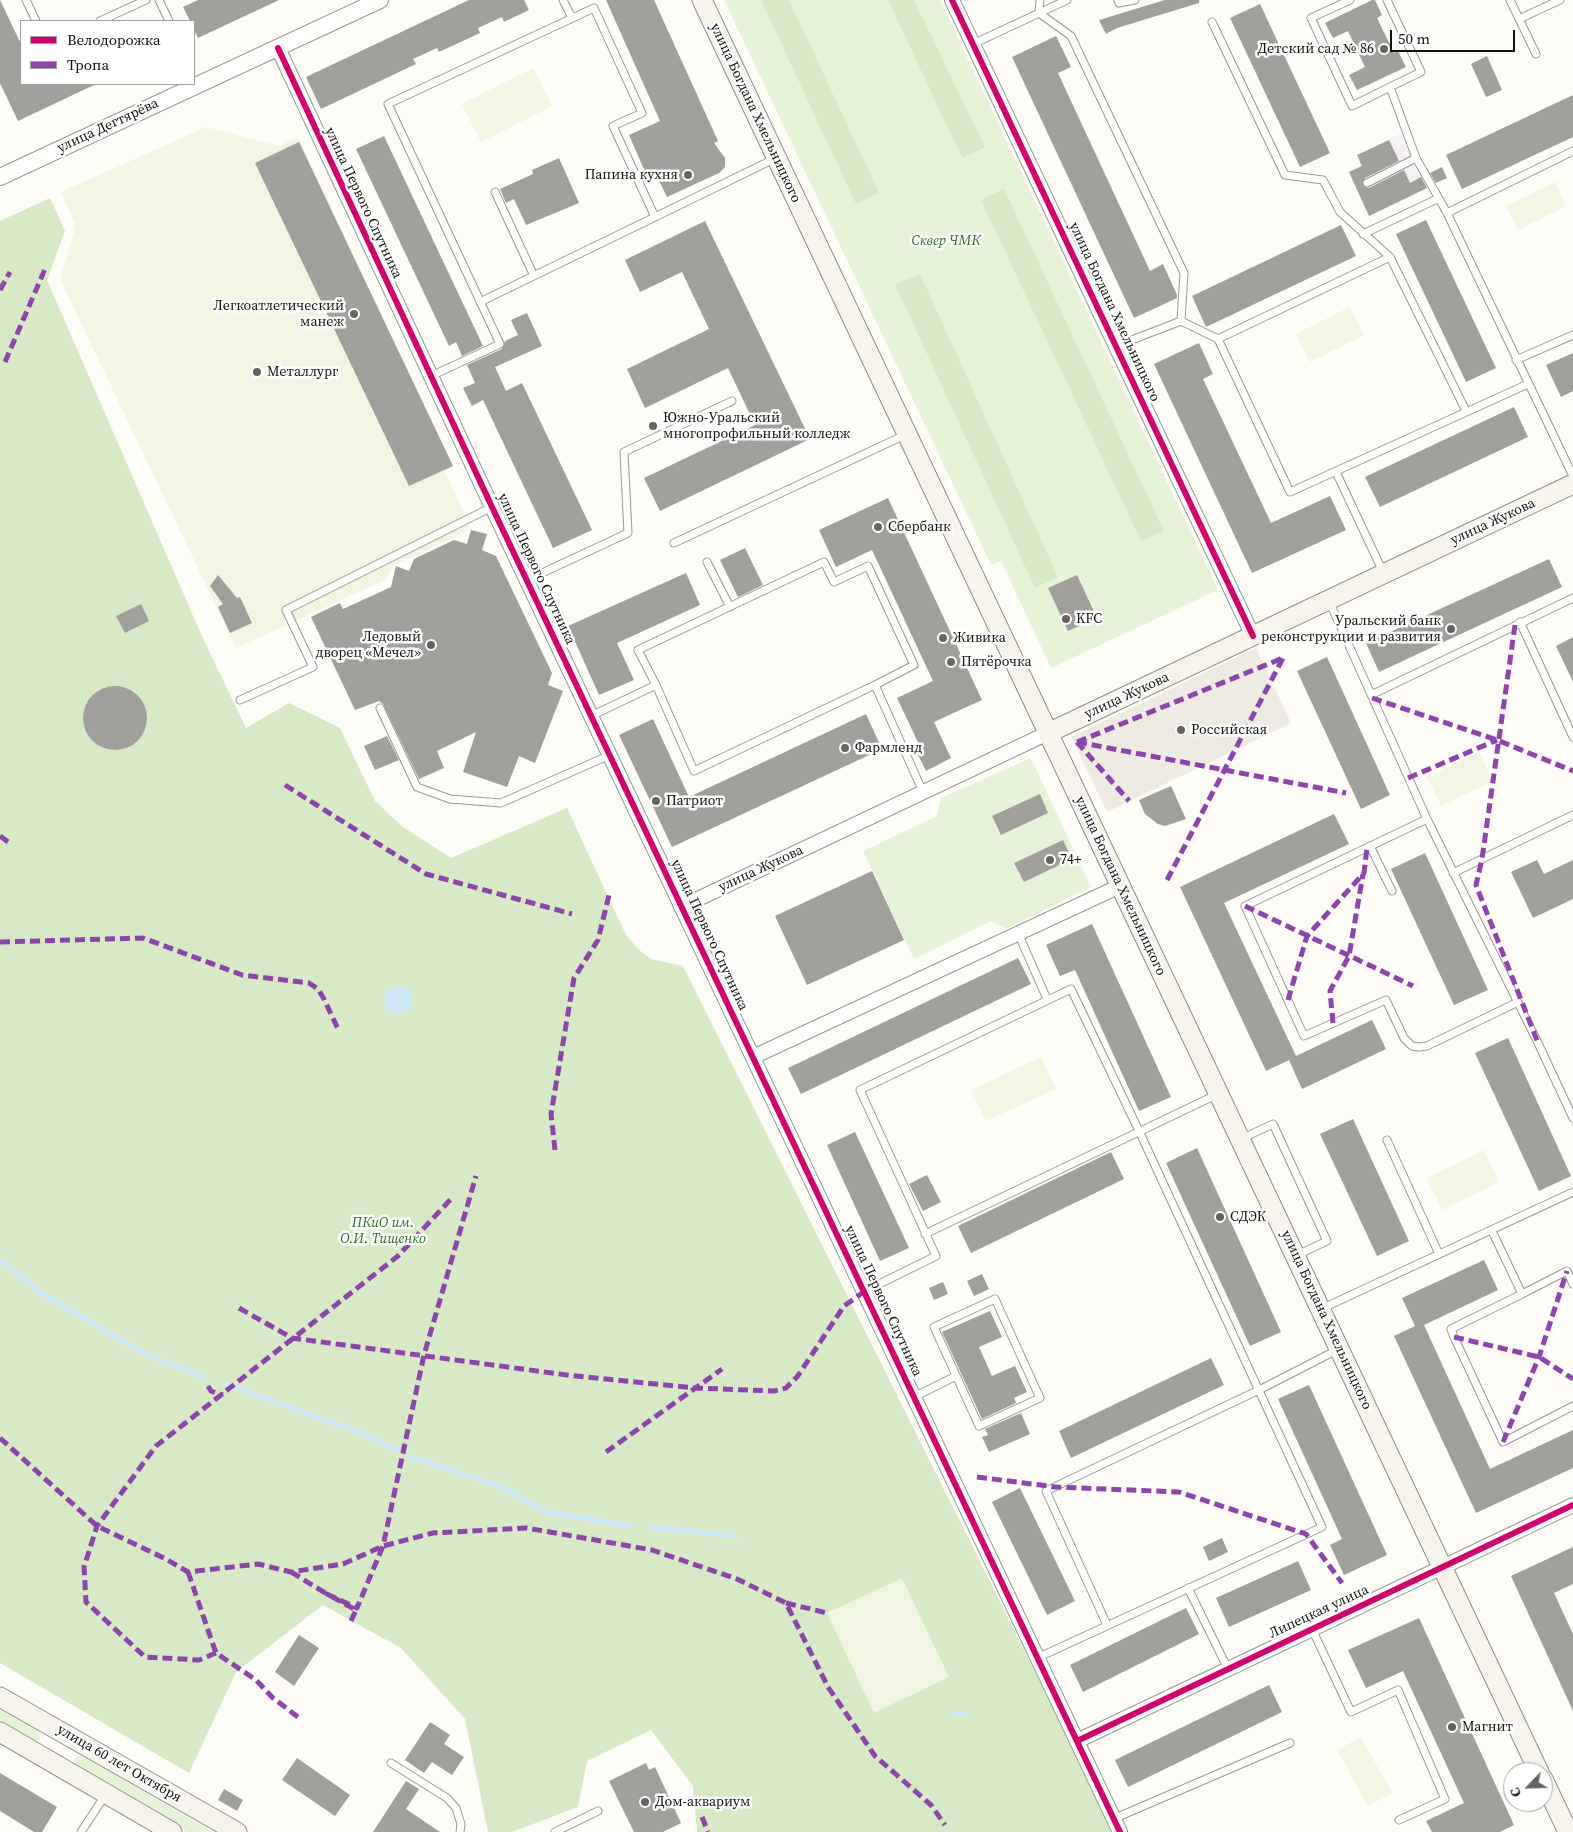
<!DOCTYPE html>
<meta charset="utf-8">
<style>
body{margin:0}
#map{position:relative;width:1573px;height:1832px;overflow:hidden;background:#fdfcf7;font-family:"Source Serif 4",serif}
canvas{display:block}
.legend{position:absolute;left:20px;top:20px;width:175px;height:65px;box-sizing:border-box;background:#fff;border:1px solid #a0a0a0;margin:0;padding:6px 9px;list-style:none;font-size:15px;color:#111}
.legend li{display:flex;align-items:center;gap:10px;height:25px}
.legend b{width:25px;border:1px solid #a0a0a0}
.north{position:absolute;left:1503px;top:1762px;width:50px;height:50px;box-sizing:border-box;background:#fff;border:1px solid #a0a0a0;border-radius:50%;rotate:246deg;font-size:14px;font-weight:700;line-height:20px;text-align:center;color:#111}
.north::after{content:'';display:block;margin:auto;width:18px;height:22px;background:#646362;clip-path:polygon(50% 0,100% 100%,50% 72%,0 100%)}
.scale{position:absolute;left:1390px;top:30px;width:125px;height:22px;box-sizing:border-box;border:2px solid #111;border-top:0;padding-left:6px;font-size:15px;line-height:18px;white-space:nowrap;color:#111;-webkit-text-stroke:4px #fff;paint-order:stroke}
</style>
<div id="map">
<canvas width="1573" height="1832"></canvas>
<ul class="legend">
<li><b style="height:6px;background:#d6006c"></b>Велодорожка</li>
<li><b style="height:6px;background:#8e44ad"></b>Тропа</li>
</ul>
<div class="north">С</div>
<div class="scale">50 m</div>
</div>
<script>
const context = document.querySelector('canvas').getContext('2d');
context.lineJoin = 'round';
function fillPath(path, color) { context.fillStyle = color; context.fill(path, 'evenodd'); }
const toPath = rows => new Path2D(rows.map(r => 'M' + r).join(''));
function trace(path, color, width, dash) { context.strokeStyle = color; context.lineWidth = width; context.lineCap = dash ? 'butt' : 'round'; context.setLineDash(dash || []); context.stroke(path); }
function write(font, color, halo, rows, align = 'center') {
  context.font = font + ' "Source Serif 4",serif'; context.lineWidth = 5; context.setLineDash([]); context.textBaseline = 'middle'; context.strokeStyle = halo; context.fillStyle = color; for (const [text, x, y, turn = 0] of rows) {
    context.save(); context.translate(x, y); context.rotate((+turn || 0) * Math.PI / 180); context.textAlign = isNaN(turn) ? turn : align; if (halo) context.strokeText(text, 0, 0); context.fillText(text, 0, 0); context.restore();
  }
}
const industrial = toPath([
 [1400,134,1425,189,1381,211,1376,202,1365,207,1349,172,1361,166,1357,155]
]);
const green = toPath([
 [724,0,940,0,1218,590,1051,668,1001,561,991,565],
 [1031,758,1091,887,1006,929,991,921,914,959,863,851,937,816,941,798],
 [0,1707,39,1730,40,1740,33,1741,0,1722],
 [81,1755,213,1832,187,1832,76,1767,74,1760,77,1756]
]);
const forest = toPath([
 [761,0,789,0,879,193,856,204],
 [888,0,914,0,985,147,962,158],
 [1004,189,1164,531,1141,541,981,200],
 [50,198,65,231,47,280,201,634,246,728,289,703,340,728,375,801,403,827,451,858,567,808,626,935,638,949,651,959,683,966,1050,1702,1111,1832,697,1832,693,1786,651,1730,587,1761,578,1807,512,1832,488,1832,465,1719,401,1648,323,1605,236,1672,189,1773,0,1663,0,221],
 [920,274,1058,577,1035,588,895,284]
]);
const pitch = toPath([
 [533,68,552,106,481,142,462,104],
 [206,127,279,146,298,137,453,466,445,471,471,529,393,566,385,580,236,648,60,279,76,226,61,192],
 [1555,182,1566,206,1518,230,1506,206],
 [1350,307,1364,335,1310,362,1296,334],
 [1479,752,1493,781,1441,806,1427,777],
 [1041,1057,1056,1089,986,1121,971,1090],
 [1484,1150,1499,1182,1442,1210,1427,1178],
 [902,1578,949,1677,874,1713,827,1613],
 [1361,1737,1392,1793,1368,1806,1337,1750]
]);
const plaza = toPath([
 [1256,648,1291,723,1107,812,1071,737]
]);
const water = toPath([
 '384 1000a14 14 0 1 1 28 0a14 14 0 1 1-28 0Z'
]);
const stream = toPath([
 [0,1260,40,1292,145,1354,204,1377],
 [225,1384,231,1386],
 [234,1387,364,1434,397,1450],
 [409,1456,501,1487,547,1512,631,1526],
 [650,1527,736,1536],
 [954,1714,967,1714]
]);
const building = toPath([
 [0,0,21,44,21,84,96,84,18,121,0,83],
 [198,0,279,0,198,38,194,30,194,21,190,21,183,7],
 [469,0,524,0,529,10,504,22,502,17,478,28,480,33,439,52,437,48,413,59,416,64,321,109,306,77],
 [606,0,654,0,718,141,714,143,725,158,725,167,719,173,667,197,654,170,646,174,629,135,660,121],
 [1165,0,1199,0,1199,3,1117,28,1106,34,1099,20],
 [1372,0,1375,0,1382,15,1377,18,1394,53,1398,51,1406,67,1357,90,1349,75,1365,67,1348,31,1333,38,1325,23],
 [1260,4,1330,153,1300,167,1230,18],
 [1056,36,1071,67,1058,73,1150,271,1163,264,1177,295,1177,298,1134,318,1012,57],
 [1487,56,1502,90,1486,97,1471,64],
 [1573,95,1573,137,1462,189,1446,155],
 [384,136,483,346,462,356,456,342,449,346,356,149],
 [1389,140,1399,161,1365,178,1363,186,1369,188,1404,170,1410,183,1421,177,1427,188,1369,216,1349,172,1362,166,1357,155],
 [299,142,453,466,409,486,255,163],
 [559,158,579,203,526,225,514,199,506,203,500,189,533,174,532,170],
 [1442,167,1447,178,1436,183,1430,173],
 [1426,220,1496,368,1466,382,1396,234],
 [705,221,810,439,660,511,644,478,755,425,728,368,645,408,627,369,709,329,682,272,640,292,625,260],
 [1341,225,1356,256,1206,327,1192,296],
 [527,313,542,346,495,367,506,391,522,383,592,530,553,548,483,400,472,406,463,388,475,383,467,365,502,349,505,341,518,335,511,320],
 [1199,343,1213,374,1203,379,1271,523,1330,496,1346,530,1252,573,1154,364],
 [1573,353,1573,391,1561,397,1546,365],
 [1514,407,1528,437,1380,507,1365,477],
 [888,498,982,700,934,722,951,758,926,771,918,755,923,753,897,698,933,681,872,550,836,567,819,530],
 [471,530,487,534,482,550,496,556,552,673,548,685,563,691,535,763,519,756,507,787,463,772,476,732,437,751,444,768,419,779,383,704,379,701,355,710,311,617,340,603,343,609,391,587,396,566,409,571,414,559,454,540,467,544],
 [745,548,763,585,738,597,720,560],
 [1549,559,1562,587,1379,672,1366,643],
 [686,573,700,605,617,643,634,680,599,695,568,626],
 [218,575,237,598,240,597,252,623,230,633,218,607,223,604,210,586],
 [1077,575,1097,618,1068,631,1048,588],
 [141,604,149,621,125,633,116,616],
 [1573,637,1573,682,1556,646],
 [1327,657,1390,795,1361,809,1297,671],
 '83 718a32 32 0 1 1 64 0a32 32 0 1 1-64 0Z',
 [866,714,882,749,672,847,619,735,653,719,689,797],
 [387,736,399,760,375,770,364,746],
 [1171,786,1186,819,1165,826,1158,824,1145,814,1139,800],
 [1040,794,1048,813,1001,835,992,816],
 [1334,814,1349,844,1224,903,1296,1056,1372,1020,1386,1049,1302,1089,1289,1060,1266,1071,1180,887],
 [1063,840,1072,859,1024,882,1014,863],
 [1425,853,1488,990,1454,1005,1391,869],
 [1537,860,1544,874,1573,860,1573,899,1533,918,1511,872],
 [872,871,904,940,807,985,775,916],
 [1092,924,1171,1097,1139,1111,1075,970,1060,976,1046,945],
 [1018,958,1031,984,801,1094,788,1068],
 [1508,1038,1571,1176,1539,1191,1475,1053],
 [1353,1119,1409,1241,1377,1256,1320,1134],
 [855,1132,909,1248,880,1261,827,1145],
 [1197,1148,1281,1332,1250,1346,1166,1163],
 [1111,1152,1124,1179,971,1253,958,1226],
 [927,1175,941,1202,923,1211,909,1184],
 [1484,1260,1498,1290,1424,1325,1490,1469,1573,1430,1573,1468,1476,1513,1394,1336,1415,1326,1402,1298],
 [982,1274,989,1289,974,1296,967,1281],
 [943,1282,948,1294,934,1300,929,1288],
 [990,1311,1002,1337,979,1347,992,1376,1015,1366,1027,1392,1014,1398,1016,1403,982,1419,942,1332],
 [1211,1358,1224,1385,1071,1458,1059,1431],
 [1309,1385,1387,1555,1344,1575,1330,1545,1342,1539,1278,1399],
 [1021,1413,1030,1434,989,1452,982,1437,988,1435,985,1429],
 [1020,1488,1075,1601,1047,1615,992,1502],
 [1222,1538,1228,1552,1209,1561,1203,1547],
 [1573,1547,1573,1584,1554,1593,1573,1634,1573,1711,1511,1576],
 [1298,1561,1311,1590,1229,1627,1216,1598],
 [1186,1608,1199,1634,1083,1692,1070,1665],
 [1419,1618,1514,1825,1500,1832,1432,1832,1426,1821,1464,1803,1403,1671,1366,1688,1348,1650],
 [299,1635,319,1648,294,1686,275,1672],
 [1269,1685,1282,1712,1128,1787,1115,1760],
 [430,1722,450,1735,444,1744,464,1757,452,1775,432,1762,424,1773,405,1760],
 [297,1758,350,1795,335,1816,282,1780],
 [646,1763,649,1770,655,1767,681,1823,663,1832,634,1832,609,1781],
 [0,1773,57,1807,42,1832,34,1832,0,1811],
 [406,1781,419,1789,406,1809,440,1832,373,1832],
 [224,1789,243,1800,237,1811,218,1800]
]);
const service = toPath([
 [26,0,36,21],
 [159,0,169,21],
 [563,0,572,18],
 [1040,0,1039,13,1071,36,1184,273,1181,321,1218,339,1290,492,1528,384],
 [1118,0,1119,3,1135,0],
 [1350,0,1311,18,1352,106,1390,87],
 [1387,0,1421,72,1390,87,1416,158,1447,213,1573,476],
 [1510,0,1536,54],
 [1519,19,1560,0],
 [100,21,146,0],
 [1212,22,1285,175,1323,180,1340,212,1390,257,1466,411],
 [973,44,1067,0],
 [1367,183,1416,158],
 [495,192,534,276],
 [1447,213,1573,151],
 [1363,234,1437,199],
 [480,302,655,217],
 [1218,339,1390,257],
 [1116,346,1181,321],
 [1516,360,1573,335],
 [431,376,500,344,388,104,594,8,642,113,613,126,655,217,776,158],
 [1336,472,1384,574],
 [674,543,907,434],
 [707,562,730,607],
 [527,580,628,533,624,452,732,401],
 [1329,601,1427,819,1538,1043,1573,1118],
 [1520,622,1573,737],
 [656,685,694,771,875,685,923,792],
 [1371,695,1573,598],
 [240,700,313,667,286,610,492,507],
 [380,708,417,787,450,799,501,803,610,755],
 [591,716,656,685,638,650,824,562,834,582,868,566,914,665,875,685],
 [1427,819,1245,906,1304,1036,1386,1000,1404,1038,1412,1046,1419,1047,1427,1046,1518,1002],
 [1370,846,1392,891],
 [1453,873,1573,815],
 [1018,933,1047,999],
 [1241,1139,1273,1124,1327,1241,1295,1256],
 [1387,1140,1439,1254],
 [1492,1231,1522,1294,1451,1329,1454,1337,1503,1442,1573,1406],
 [925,1234,1218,1094],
 [865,1291,936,1256,860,1090,1071,989,1140,1133,1322,1527,1037,1658],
 [1522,1294,1567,1271,1573,1284],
 [995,1299,1040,1398,979,1426,934,1327,995,1299],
 [1321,1309,1573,1192],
 [914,1397,956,1376],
 [1188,1588,1228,1669],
 [1107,1625,1046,1491,1259,1390,1339,1349],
 [1312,1629,1351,1712,1398,1690,1445,1799,1399,1820],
 [391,1763,447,1798,456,1808,461,1824,460,1832],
 [1113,1819,1290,1743],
 [81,1832,106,1794],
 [555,1832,598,1811]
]);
const minor = toPath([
 [952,0,1253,636],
 [278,48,492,507,1120,1832],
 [681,907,1048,733],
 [753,1057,1120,886],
 [1077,1741,1573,1505]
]);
const tertiary = toPath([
 [0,177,380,0]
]);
const secondary = toPath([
 [702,0,1539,1772],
 [1048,733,1573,484],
 [0,1697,237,1832],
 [0,1732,172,1832],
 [1543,1779,1568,1832]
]);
const quiet = toPath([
 [0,290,10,272],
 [5,362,45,269],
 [1515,625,1482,859,1476,885,1538,1043],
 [1372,698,1497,740,1573,771],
 [1077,742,1346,793],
 [1077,742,1283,658],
 [1077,742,1129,801],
 [1408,778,1497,740],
 [285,785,426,874,572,914],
 [0,836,11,844],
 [1167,880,1283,658],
 [1245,906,1413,986],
 [0,942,143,938,242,975,309,983,318,989,324,999,338,1029],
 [1288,1000,1307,936,1364,873,1367,848],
 [1333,1023,1330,991,1349,956,1363,874],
 [555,1150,551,1114,574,978,598,940,609,895],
 [239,1308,292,1338,567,1375,695,1388,774,1391,786,1388,797,1377,844,1306,865,1291],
 [1454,1337,1539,1357,1573,1379],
 [208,1386,211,1391,223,1395],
 [0,1438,97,1526,166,1559,188,1572,258,1564,291,1572,343,1564,383,1546,433,1533,527,1528,652,1550,737,1579,786,1603,828,1687,875,1756,931,1805,945,1825],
 [1503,1442,1539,1357,1567,1271],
 [606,1452,722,1369],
 [977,1477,1056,1487,1179,1492,1306,1534,1342,1583],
 [188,1572,216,1653,256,1680,273,1698,298,1717],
 [291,1572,327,1594],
 [786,1603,827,1613],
 [351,1621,356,1610,327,1594,357,1608,383,1546,424,1355,476,1176],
 [216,1653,199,1660,145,1657,86,1602,84,1567,97,1526,156,1446,398,1256,451,1199],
 [702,1817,708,1832]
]);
const cycleway = toPath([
 [952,0,1253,636],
 [278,48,492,507,1120,1832],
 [1077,1741,1573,1505]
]);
const markers = [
 [1384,49,5,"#646362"],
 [688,175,5,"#646362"],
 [354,314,5,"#646362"],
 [257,372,5,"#646362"],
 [653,426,5,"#646362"],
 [878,527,5,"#646362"],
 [1066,619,5,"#646362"],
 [1451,629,5,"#646362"],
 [943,638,5,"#646362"],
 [431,645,5,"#646362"],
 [951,662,5,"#646362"],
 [1181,730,5,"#646362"],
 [845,748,5,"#646362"],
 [656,801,5,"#646362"],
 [1050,860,5,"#646362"],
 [1220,1217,5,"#646362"],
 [1452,1727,5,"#646362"],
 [645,1802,5,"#646362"]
];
const poiNames = [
 ["Детский сад № 86",1374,49,"right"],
 ["Папина кухня",678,175,"right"],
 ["Легкоатлетический",344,306,"right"],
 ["манеж",344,322,"right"],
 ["Металлург",267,372],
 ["Южно-Уральский",663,418],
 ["многопрофильный колледж",663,434],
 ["Сбербанк",888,527],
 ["KFC",1076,619],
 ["Уральский банк",1441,621,"right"],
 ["реконструкции и развития",1441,637,"right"],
 ["Ледовый",421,637,"right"],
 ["дворец «Мечел»",421,653,"right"],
 ["Живика",953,638],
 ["Пятёрочка",961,662],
 ["Российская",1191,730],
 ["Фармленд",855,748],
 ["Патриот",666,801],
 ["74+",1060,860],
 ["СДЭК",1230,1217],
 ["Магнит",1462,1727],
 ["Дом-аквариум",655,1802]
];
const streetNames = [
 ["улица Богдана Хмельницкого",755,113,65],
 ["улица Дегтярёва",108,126,-25],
 ["улица Первого Спутника",363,203,65],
 ["улица Богдана Хмельницкого",1114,312,65],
 ["улица Жукова",1493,522,-25],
 ["улица Первого Спутника",536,569,65],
 ["улица Жукова",1127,696,-25],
 ["улица Жукова",761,869,-25],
 ["улица Богдана Хмельницкого",1120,886,65],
 ["улица Первого Спутника",709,935,65],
 ["улица Первого Спутника",883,1301,65],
 ["улица Богдана Хмельницкого",1326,1320,65],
 ["Липецкая улица",1319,1612,-25],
 ["улица 60 лет Октября",119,1764,30]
];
const parkNames = [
 ["Сквер ЧМК",946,241],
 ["ПКиО им.",383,1223],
 ["О.И. Тищенко",383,1239]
];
fillPath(industrial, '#f5f0f3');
fillPath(green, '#e7f3d7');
fillPath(forest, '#d8eac5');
fillPath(pitch, '#f0f6e1');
fillPath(plaza, '#edebe2');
fillPath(water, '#cde8f7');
trace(stream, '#cde8f7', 5);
fillPath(building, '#a19f9c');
trace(service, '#979795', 9);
trace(minor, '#979795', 16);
trace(tertiary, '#979795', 18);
trace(secondary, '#8e8d8b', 21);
trace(service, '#fffffe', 7);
trace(minor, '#fffffe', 14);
trace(tertiary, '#fffffe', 16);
trace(secondary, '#f6f4eb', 19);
trace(quiet, '#8e44ad', 5, [10, 5]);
trace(cycleway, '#d6006c', 6);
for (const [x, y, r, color] of markers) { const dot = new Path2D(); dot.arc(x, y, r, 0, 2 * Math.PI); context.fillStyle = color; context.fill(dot); trace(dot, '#fff', 2); }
write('14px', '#111', '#fff', poiNames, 'left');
write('14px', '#111', '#fff', streetNames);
write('italic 14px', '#2f6b1f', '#fff', parkNames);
</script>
